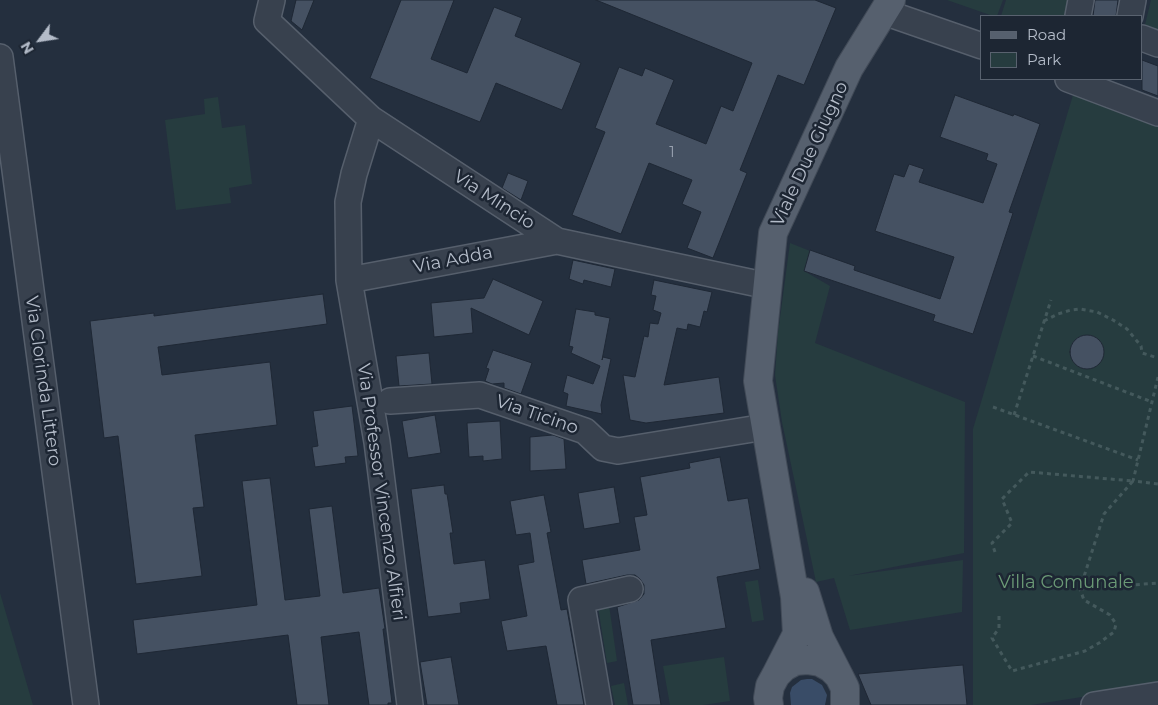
<!DOCTYPE html>
<style>
body{margin:0}
#map{position:relative;width:1158px;height:705px;overflow:hidden;background:#242f3e;font-family:Montserrat,sans-serif}
canvas{display:block}
.legend{position:absolute;left:980px;top:15px;width:162px;height:65px;box-sizing:border-box;background:#1d2633;border:1px solid #59626f;margin:0;padding:6px 9px;list-style:none;font-size:15px;color:#b4bcc9}
.legend li{display:flex;align-items:center;gap:10px;height:25px}
.legend b{width:25px;border:1px solid #59626f}
.north{position:absolute;left:15px;top:15px;width:50px;height:50px;-webkit-text-stroke:4px #1d2633;paint-order:stroke;rotate:239deg;font-size:14px;font-weight:700;line-height:20px;text-align:center;color:#b4bcc9}
.north::after{content:'';display:block;margin:auto;width:18px;height:22px;background:#b4bcc9;clip-path:polygon(50% 0,100% 100%,50% 72%,0 100%)}
</style>
<div id="map">
<canvas width="1158" height="705"></canvas>
<ul class="legend">
<li><b style="height:6px;background:#56606e"></b>Road</li>
<li><b style="height:14px;background:#263c3f"></b>Park</li>
</ul>
<div class="north">N</div>
</div>
<script>
const context = document.querySelector('canvas').getContext('2d');
context.lineJoin = 'round';
function fillPath(path, color) { context.fillStyle = color; context.fill(path, 'evenodd'); }
const toPath = rows => new Path2D(rows.map(r => 'M' + r).join(''));
function trace(path, color, width, dash) { context.strokeStyle = color; context.lineWidth = width; context.lineCap = dash ? 'butt' : 'round'; context.setLineDash(dash || []); context.stroke(path); }
function write(font, color, halo, rows, align = 'center') {
  context.font = font + ' Montserrat,sans-serif'; context.lineWidth = 5; context.setLineDash([]); context.textBaseline = 'middle'; context.strokeStyle = halo; context.fillStyle = color; for (const [text, x, y, turn = 0] of rows) {
    context.save(); context.translate(x, y); context.rotate((+turn || 0) * Math.PI / 180); context.textAlign = isNaN(turn) ? turn : align; if (halo) context.strokeText(text, 0, 0); context.fillText(text, 0, 0); context.restore();
  }
}
const green = toPath([
 [947,0,1003,0,997,16,993,16],
 [1006,0,1074,0,1071,16,1001,16],
 [1151,0,1158,0,1158,33,1144,29],
 [1076,85,1158,116,1158,685,1031,705,973,705,973,429],
 [218,97,222,128,245,125,252,184,229,188,231,203,176,210,165,120,205,114,204,99],
 [790,243,810,251,804,271,830,286,815,343,965,402,964,553,848,576,963,560,962,612,850,630,834,578,816,582,782,422,775,375,778,333],
 [758,580,764,620,752,622,745,582],
 [0,593,33,705,0,705],
 [609,605,617,661,607,663,598,607],
 [724,657,730,701,703,705,670,705,663,666],
 [624,683,628,705,615,705,611,686]
]);
const water = toPath([
 [807,679,812,679,822,685,827,695,825,705,791,705,790,693,792,687,801,680]
]);
const building = toPath([
 [296,0,314,0,302,30,291,21,296,0],
 [401,0,454,0,431,59,467,73,494,7,522,18,515,36,581,63,562,110,496,83,480,122,370,78,401,0],
 [596,0,815,0,836,8,804,85,778,75,740,170,747,173,713,258,687,248,701,212,682,204,692,180,649,163,621,234,572,215,605,132,595,128,619,67,642,76,645,68,674,80,656,124,706,144,721,106,733,111,752,63,596,0],
 [1095,0,1118,0,1116,16,1093,16,1095,0],
 [1142,60,1158,66,1158,96,1142,90,1142,60],
 [955,95,1013,116,1014,114,1040,124,1009,212,1013,213,973,334,933,321,935,315,804,271,810,250,855,266,854,270,940,299,954,257,875,231,894,174,904,177,909,164,924,169,919,182,983,203,997,164,986,160,988,154,940,137,955,95],
 [508,173,528,181,521,200,502,188,508,173],
 [573,260,615,269,611,287,584,280,583,284,569,279,573,260],
 [493,279,543,301,529,335,471,308,473,333,434,337,431,303,484,298,493,279],
 [654,280,712,292,707,312,704,311,700,327,688,324,687,330,677,328,664,385,719,377,724,413,646,423,630,420,623,375,635,377,644,336,648,337,650,323,658,324,661,313,653,310,656,296,651,295,654,280],
 [323,294,327,324,158,347,162,375,270,362,277,425,195,435,204,507,193,508,202,576,136,584,118,436,104,438,90,321,154,313,154,316,323,294],
 [576,309,595,312,595,315,610,318,602,360,603,357,611,359,601,405,602,414,566,406,568,394,563,392,567,375,593,384,600,366,571,353,573,347,569,346,576,309],
 '1070 352a17 17 0 1 1 34 0a17 17 0 1 1-34 0Z',
 [493,350,532,363,521,394,504,388,504,383,492,384,485,381,489,369,486,368,493,350],
 [429,353,432,384,399,386,396,356,429,353],
 [352,406,358,456,345,457,346,463,315,467,312,447,318,446,313,411,352,406],
 [435,415,441,453,408,458,402,421,435,415],
 [500,421,502,459,483,461,483,456,469,457,467,423,500,421],
 [553,435,564,439,566,469,530,471,530,437,553,435],
 [720,457,728,501,748,498,760,569,717,577,726,628,651,640,661,705,633,705,617,607,639,600,644,594,644,585,640,579,635,575,627,575,586,584,582,560,640,550,634,517,647,515,640,477,690,468,689,463,720,457],
 [270,478,285,600,320,596,309,509,332,506,343,593,379,588,385,629,383,629,392,703,388,703,388,705,369,705,359,632,321,637,329,705,297,705,288,635,137,654,133,620,257,605,242,481,270,478],
 [444,485,445,494,447,494,453,533,450,533,454,564,485,560,490,599,460,603,461,613,428,617,411,489,444,485],
 [614,487,620,523,584,529,578,493,614,487],
 [544,495,551,532,547,533,561,610,567,609,584,705,557,705,546,646,507,651,501,621,527,616,518,565,534,562,530,533,516,535,510,501,544,495],
 [451,657,459,705,427,705,420,662,451,657],
 [963,665,967,705,871,705,858,674,963,665]
]);
const path = toPath([
 [1044,321,1058,314,1071,310,1080,309,1097,312,1113,320,1127,329,1141,346,1142,353,1158,358],
 [1033,356,1152,402],
 [1158,377,1133,481,1158,484],
 [993,407,1138,460],
 [1014,415,1051,300],
 [995,552,992,543,1012,523,1002,499,1029,472,1133,481],
 [1080,589,1158,583],
 [999,616,999,628,992,638,1012,671,1085,651,1099,643,1114,632,1116,624,1110,615,1084,600,1080,589,1104,514,1133,481]
]);
const minor = toPath([
 [272,0,267,21,371,119,557,241,768,286],
 [884,12,982,46],
 [1078,16,1081,0],
 [1130,16,1133,0],
 [1142,38,1158,44],
 [0,57,86,705],
 [1068,79,1158,113],
 [371,119,354,174,348,202,349,280,377,442,410,705],
 [349,280,557,241],
 [390,401,480,395,585,431,603,448,618,451,765,427],
 [599,705,581,600,630,589],
 [1094,705,1158,695]
]);
const major = toPath([
 [805,592,819,637,839,676],
 [776,675,797,634,795,597,758,381,773,233,849,68,891,0],
 [769,705,768,698,770,686,776,675,784,667,795,661,807,660,820,662,831,668,839,676,845,688,845,705]
]);
const numberNames = [
 ["1",672,153]
];
const streetNames = [
 ["Viale Due Giugno",810,154,-65],
 ["Via Mincio",494,200,33],
 ["Via Adda",453,260,-11],
 ["Via Clorinda Littero",43,381,82],
 ["Via Ticino",537,415,19],
 ["Via Professor Vincenzo Alfieri",381,492,82]
];
const parkNames = [
 ["Villa Comunale",1066,583]
];
fillPath(green, '#263c3f');
fillPath(water, '#394c67');
fillPath(building, '#455162');
trace(building, '#1f2835', 1);
trace(minor, '#565f6c', 28);
trace(major, '#414a57', 30);
trace(path, '#44595c', 3, [4, 4]);
trace(minor, '#38414e', 25);
trace(major, '#56606e', 28);
write('15px', '#98a1af', null, numberNames);
write('18px', '#b4bcc9', '#1d2633', streetNames);
write('18px', '#6b9a76', '#1d2633', parkNames);
</script>
